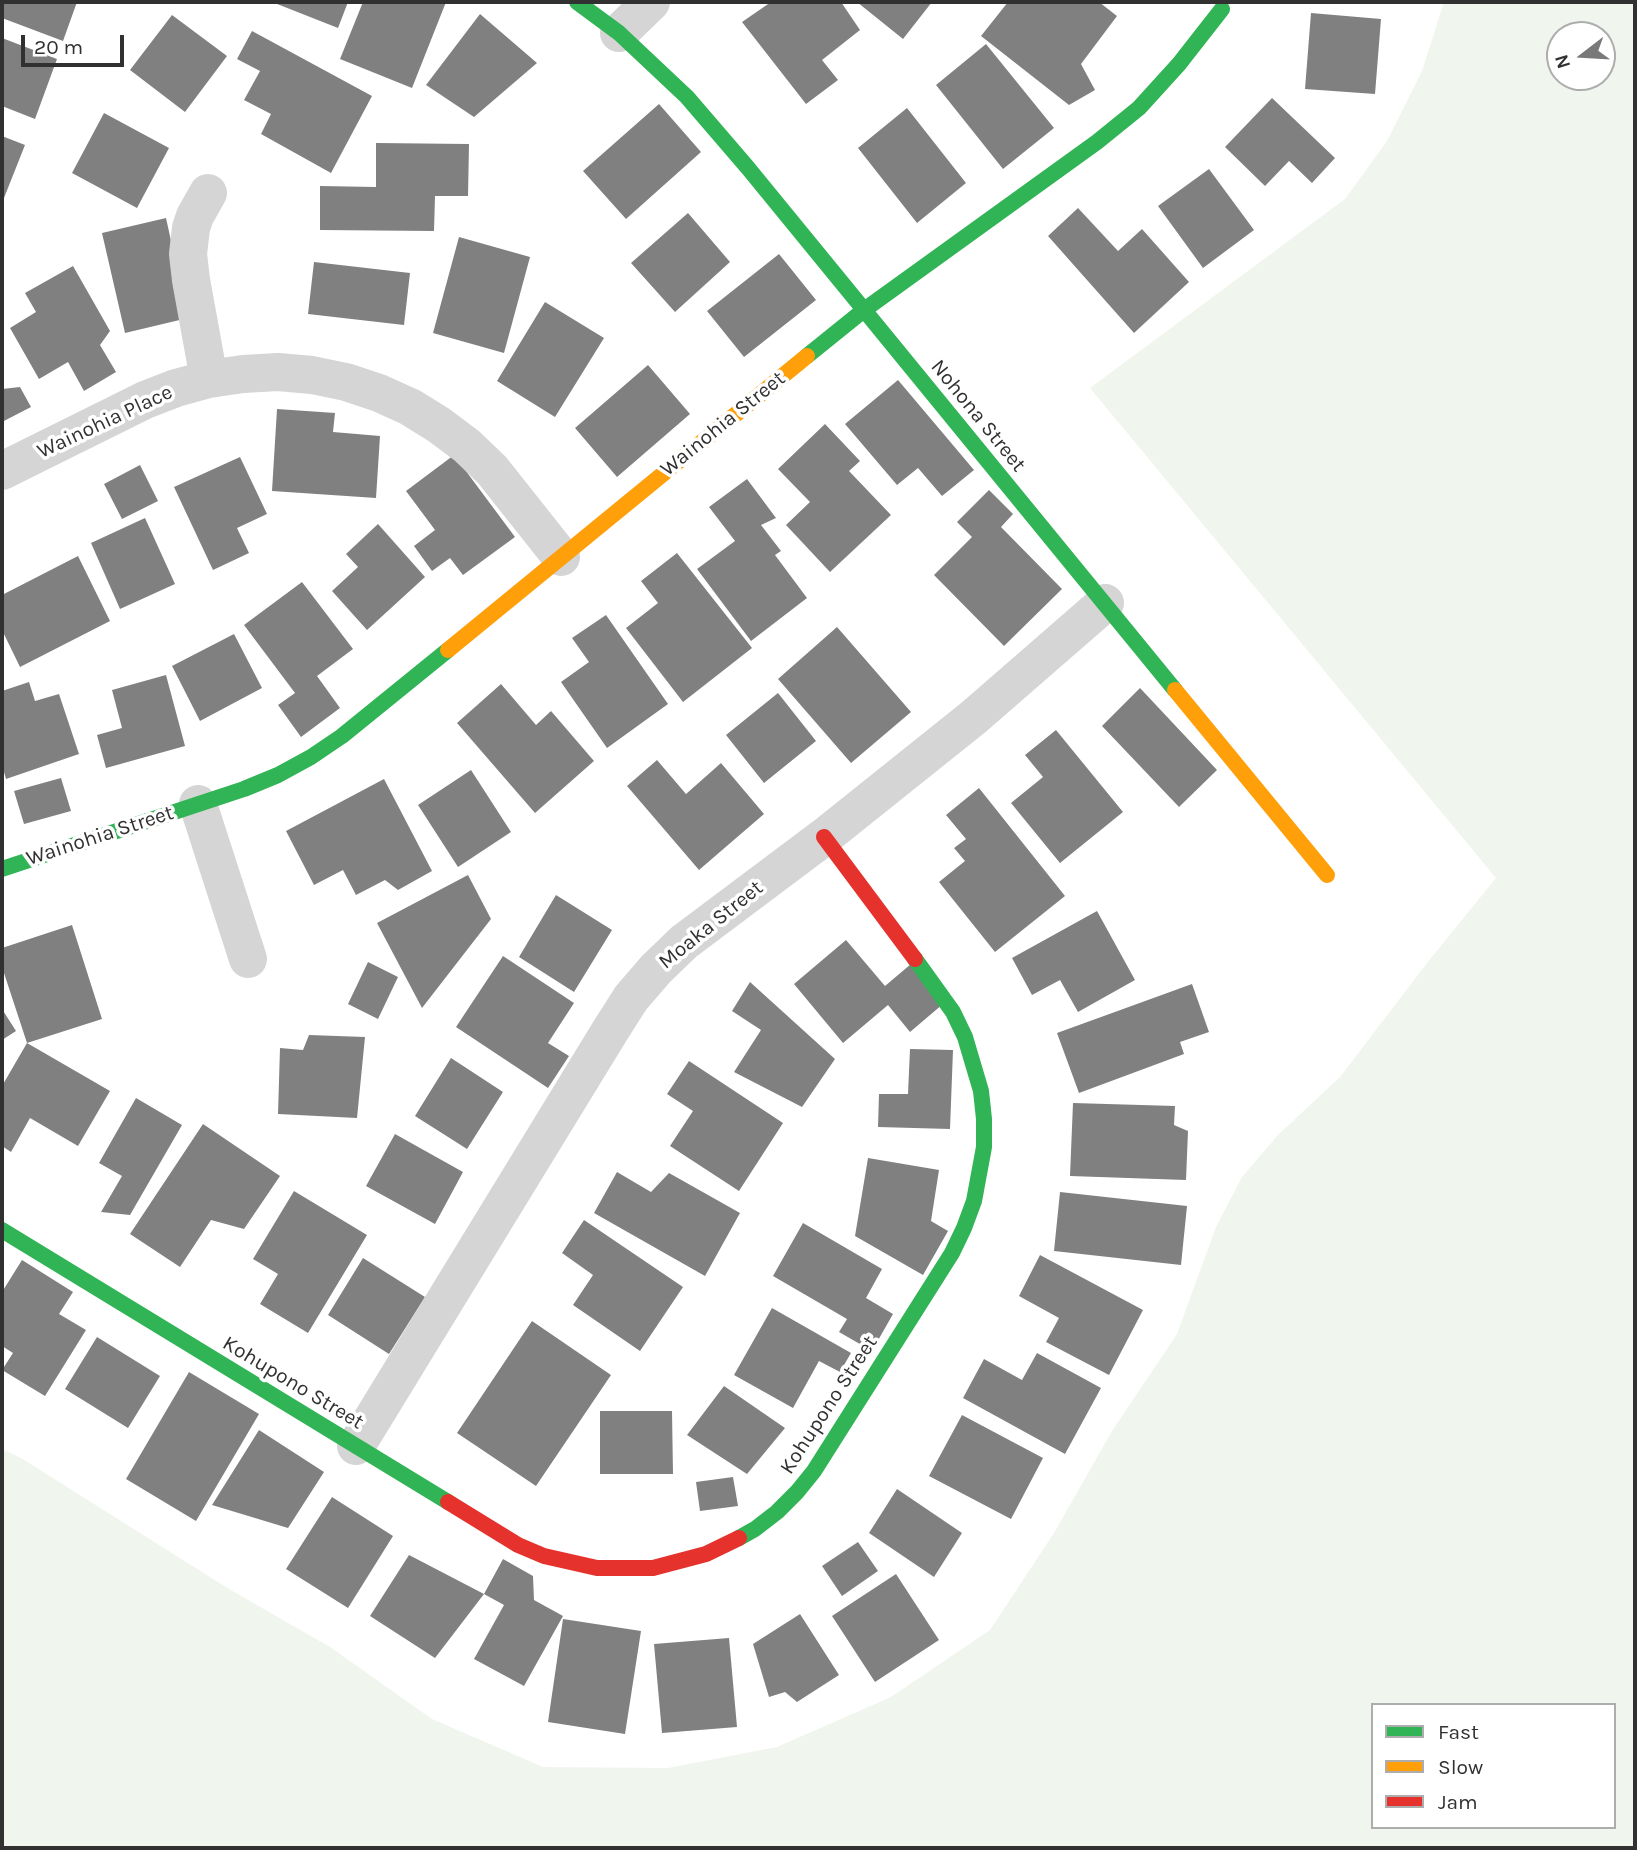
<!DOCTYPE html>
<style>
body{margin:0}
#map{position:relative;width:1637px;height:1850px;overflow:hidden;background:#fff;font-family:Karla,sans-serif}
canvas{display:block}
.frame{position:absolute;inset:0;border:4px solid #313131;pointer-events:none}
.legend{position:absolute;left:1371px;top:1703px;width:245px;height:126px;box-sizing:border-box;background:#fff;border:2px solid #adadad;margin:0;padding:9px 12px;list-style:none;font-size:21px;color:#313131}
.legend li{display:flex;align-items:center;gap:14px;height:35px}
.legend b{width:35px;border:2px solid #adadad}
.north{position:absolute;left:1546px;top:21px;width:70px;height:70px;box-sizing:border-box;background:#fff;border:2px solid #adadad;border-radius:50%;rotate:253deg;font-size:19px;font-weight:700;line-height:28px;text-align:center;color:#313131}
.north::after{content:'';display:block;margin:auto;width:24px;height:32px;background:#797979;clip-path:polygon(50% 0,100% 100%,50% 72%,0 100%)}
.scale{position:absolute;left:21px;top:35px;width:103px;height:32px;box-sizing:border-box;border:4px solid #313131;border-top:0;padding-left:9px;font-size:21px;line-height:24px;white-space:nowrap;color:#313131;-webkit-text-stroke:5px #fff;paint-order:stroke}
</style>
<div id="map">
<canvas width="1637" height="1850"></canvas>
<div class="frame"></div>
<ul class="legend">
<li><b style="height:9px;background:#30b455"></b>Fast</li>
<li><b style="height:9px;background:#ff9f0a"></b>Slow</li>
<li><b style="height:9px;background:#e5322d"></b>Jam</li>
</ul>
<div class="north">N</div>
<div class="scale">20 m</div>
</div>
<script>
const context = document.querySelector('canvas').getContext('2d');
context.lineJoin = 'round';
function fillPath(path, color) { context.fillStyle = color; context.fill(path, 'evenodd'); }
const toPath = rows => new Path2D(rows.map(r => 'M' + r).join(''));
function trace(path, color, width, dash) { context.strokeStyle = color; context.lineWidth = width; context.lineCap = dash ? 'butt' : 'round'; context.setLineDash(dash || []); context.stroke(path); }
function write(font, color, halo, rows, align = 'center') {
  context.font = font + ' Karla,sans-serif'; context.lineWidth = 7; context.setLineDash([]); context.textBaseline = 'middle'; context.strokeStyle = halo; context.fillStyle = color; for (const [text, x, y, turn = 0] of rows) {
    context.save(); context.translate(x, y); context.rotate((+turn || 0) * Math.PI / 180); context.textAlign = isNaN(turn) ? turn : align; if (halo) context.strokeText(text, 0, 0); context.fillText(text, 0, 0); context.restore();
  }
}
const green = toPath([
 [1444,2,1635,2,1635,1848,2,1848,2,1449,21,1458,229,1589,330,1647,432,1719,543,1767,668,1768,777,1747,891,1697,990,1630,1054,1533,1112,1431,1177,1334,1216,1227,1242,1177,1278,1135,1340,1077,1427,963,1496,878,1090,388,1345,199,1387,141,1422,71],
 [1560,35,1602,35,1602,77,1560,77],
 [1373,1705,1614,1705,1614,1827,1373,1827]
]);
const building = toPath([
 [2,2,77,2,63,41,2,18],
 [272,2,348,2,338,28],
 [363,2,446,2,412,88,340,59],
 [771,2,841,2,860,30,822,60,838,80,806,104,742,22],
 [857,2,932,2,903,39],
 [1008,2,1099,2,1117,16,1081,64,1095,90,1069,105,981,36],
 [1311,13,1381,19,1375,94,1305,89],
 [480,14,537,63,474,117,426,85],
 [172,15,227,56,185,112,130,70],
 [252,31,372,96,331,173,261,134,271,114,244,100,260,71,237,59],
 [2,38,57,59,35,119,2,106],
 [986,44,1054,128,1003,169,936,85],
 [1272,98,1335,158,1312,183,1289,161,1265,186,1225,147],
 [659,104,701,152,626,219,583,171],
 [907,108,966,183,917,223,858,148],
 [104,113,169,148,137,208,72,173],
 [2,136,25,145,2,203],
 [376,143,469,144,468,196,435,196,434,231,320,230,320,186,376,187],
 [1209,169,1254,230,1203,268,1158,206],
 [1078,208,1118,251,1142,229,1189,282,1134,333,1048,236],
 [688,213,730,262,675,312,631,263],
 [166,218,188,318,125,333,102,233],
 [459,237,530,257,504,353,433,333],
 [779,254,816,300,744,357,707,311],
 [314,262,410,273,404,325,308,314],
 [73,266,110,331,100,345,116,372,84,391,68,362,39,379,10,328,36,312,25,293],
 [545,302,604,338,555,417,497,381],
 [648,365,690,414,617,477,575,428],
 [898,380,974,470,942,496,918,468,897,485,845,424],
 [20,387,31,407,2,422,2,389],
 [277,409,335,413,333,432,380,436,376,498,272,491],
 [825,424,860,461,849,471,891,515,830,572,786,525,810,502,778,469],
 [454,455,515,537,463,575,450,558,432,571,414,546,435,530,406,491],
 [240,457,267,514,237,528,249,553,213,570,174,487],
 [140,465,158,501,122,519,104,484],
 [747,479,776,518,761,525,781,551,775,555,807,598,751,641,697,569,735,541,709,507],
 [989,490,1013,514,1001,527,1062,589,1004,646,934,575,972,537,957,522],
 [145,518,175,584,120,609,91,543],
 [378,524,425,577,367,630,332,591,358,567,346,554],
 [677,553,752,648,683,702,626,628,658,603,641,581],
 [78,556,110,621,20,667,2,630,2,595],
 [302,582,353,649,317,676,340,708,301,737,278,705,295,693,244,625],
 [606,615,668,704,607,748,561,682,589,662,572,638],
 [837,627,911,712,851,763,778,679],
 [234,634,262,688,200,721,172,666],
 [166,675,185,746,106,768,97,735,122,728,112,690],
 [29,682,35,701,59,694,79,754,6,779,2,765,2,691],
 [501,684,536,725,551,711,594,761,535,813,457,723],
 [1140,688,1217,770,1179,807,1102,726],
 [778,693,816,741,764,783,726,735],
 [1056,730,1123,812,1060,863,1011,803,1043,777,1025,755],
 [657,760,686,794,721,763,764,814,699,870,627,786],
 [471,770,511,832,458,867,418,805],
 [61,778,71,811,24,824,14,791],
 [384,779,432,871,398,890,385,880,356,895,343,870,314,885,286,831],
 [979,788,1065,896,995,952,939,882,965,861,954,848,966,839,946,815],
 [468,875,491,919,422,1008,377,923],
 [556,895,612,930,574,992,519,957],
 [1097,911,1135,980,1078,1012,1060,980,1032,995,1012,958],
 [72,925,102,1019,27,1043,110,1091,78,1146,30,1118,11,1152,2,1146,2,1086,27,1043,2,967,2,948],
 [846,940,885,986,911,964,943,1004,910,1032,888,1005,843,1043,794,984],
 [503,956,574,1003,548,1043,569,1056,548,1088,456,1027],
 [368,962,398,977,378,1019,348,1004],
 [750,982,835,1059,802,1107,734,1072,761,1030,732,1011],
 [1192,984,1209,1032,1180,1042,1184,1054,1079,1093,1057,1033],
 [2,1009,16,1031,2,1040],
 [309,1035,365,1037,357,1118,278,1114,280,1048,303,1050],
 [910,1049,953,1050,950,1129,878,1127,879,1094,908,1094],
 [451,1058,503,1092,467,1149,415,1116],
 [689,1061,783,1123,739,1191,670,1146,693,1111,667,1094],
 [136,1098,182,1125,130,1215,101,1212,122,1176,99,1163],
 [1073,1103,1175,1106,1174,1125,1188,1131,1186,1180,1070,1176],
 [203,1124,280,1176,244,1229,211,1220,180,1267,130,1234],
 [395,1134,463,1172,435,1224,366,1186],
 [868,1158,939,1170,931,1221,948,1231,923,1275,855,1236],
 [617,1172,651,1192,669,1173,740,1213,705,1276,594,1213],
 [294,1191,367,1235,308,1333,260,1304,278,1274,253,1259],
 [1060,1192,1187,1206,1181,1265,1054,1251],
 [584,1220,683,1287,640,1351,573,1305,593,1275,562,1253],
 [803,1223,882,1269,866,1298,893,1314,872,1351,839,1332,847,1319,773,1276],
 [1040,1255,1143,1310,1109,1375,1046,1342,1059,1318,1019,1296],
 [363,1258,425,1297,389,1354,328,1315],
 [22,1260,73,1292,59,1314,86,1330,45,1396,2,1370,13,1353,2,1346,2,1292],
 [772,1308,851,1353,840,1372,819,1361,793,1408,734,1375],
 [532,1321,611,1375,536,1486,457,1433],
 [97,1337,160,1376,128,1428,65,1389],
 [1037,1353,1101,1388,1065,1454,963,1398,984,1359,1022,1380],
 [189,1372,259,1414,196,1521,126,1479],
 [724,1386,785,1428,747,1474,687,1435],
 [600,1411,672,1411,673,1474,600,1474],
 [962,1415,1043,1458,1011,1519,929,1476],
 [259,1430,324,1472,288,1528,212,1505],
 [733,1477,738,1506,700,1511,696,1482],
 [897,1489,962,1533,934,1577,869,1533],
 [332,1497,393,1536,348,1608,286,1569],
 [858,1542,878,1571,842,1596,822,1566],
 [409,1555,484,1594,435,1658,370,1616],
 [503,1559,533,1576,534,1600,563,1616,524,1686,474,1659,504,1605,484,1594],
 [896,1574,939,1640,875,1682,832,1616],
 [800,1614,839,1675,797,1702,785,1692,769,1697,753,1644],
 [563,1619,641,1631,625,1734,548,1722],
 [729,1638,737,1727,662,1733,654,1644]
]);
const street = toPath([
 [619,33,651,2],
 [208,193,195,216,191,228,188,254,191,280,209,379],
 [2,471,145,400,176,388,209,379,243,374,278,372,312,375,346,382,379,393,410,407,439,425,467,446,492,470,561,557],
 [198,804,248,959],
 [356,1446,610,1031,631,998,656,969,684,942,824,837,974,717,1105,603]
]);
const fast = toPath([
 [577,2,619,33,687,97,748,168,1175,690],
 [807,356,864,310,1097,142,1139,108,1179,64,1222,9],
 [2,869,244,789,278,775,311,757,342,736,448,650],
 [2,1230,448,1502],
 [739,1538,755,1529,777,1512,797,1492,814,1471,952,1253,964,1228,974,1201,984,1147,984,1119,981,1091,965,1037,953,1012,915,959]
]);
const slow = toPath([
 [448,650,807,356],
 [1175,690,1327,875]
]);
const jam = toPath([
 [824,837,915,959],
 [448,1502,518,1545,544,1556,597,1568,653,1568,706,1554,739,1538]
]);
const streetNames = [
 ["Nohona Street",978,416,51],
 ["Wainohia Place",105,422,-25],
 ["Wainohia Street",723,424,-39],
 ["Wainohia Street",100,836,-18],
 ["Moaka Street",711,925,-39],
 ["Kohupono Street",293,1383,31],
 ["Kohupono Street",829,1405,-57]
];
fillPath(green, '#f0f5ed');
fillPath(building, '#808080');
trace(street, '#d5d5d5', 38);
trace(fast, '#30b455', 16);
trace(slow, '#ff9f0a', 16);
trace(jam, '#e5322d', 16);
write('21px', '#313131', '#fff', streetNames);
</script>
